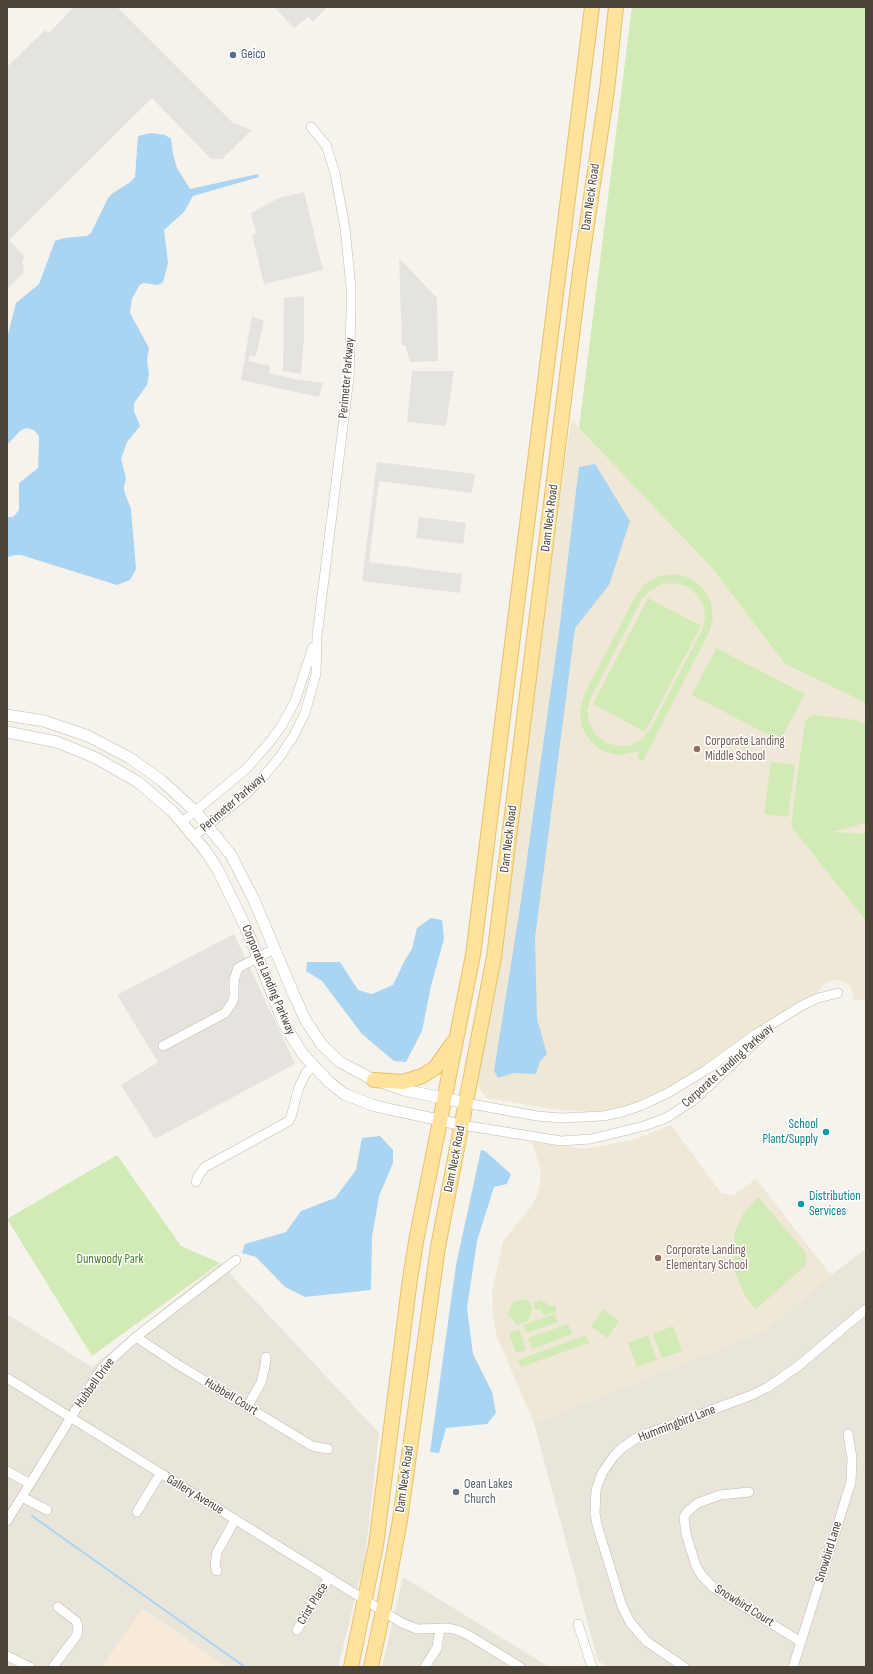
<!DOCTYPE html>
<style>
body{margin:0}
#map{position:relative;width:873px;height:1674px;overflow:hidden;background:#f6f3ec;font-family:"Sofia Sans Condensed",sans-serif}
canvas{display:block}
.frame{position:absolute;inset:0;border:8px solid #4b4439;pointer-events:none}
</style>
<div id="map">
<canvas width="873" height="1674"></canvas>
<div class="frame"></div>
</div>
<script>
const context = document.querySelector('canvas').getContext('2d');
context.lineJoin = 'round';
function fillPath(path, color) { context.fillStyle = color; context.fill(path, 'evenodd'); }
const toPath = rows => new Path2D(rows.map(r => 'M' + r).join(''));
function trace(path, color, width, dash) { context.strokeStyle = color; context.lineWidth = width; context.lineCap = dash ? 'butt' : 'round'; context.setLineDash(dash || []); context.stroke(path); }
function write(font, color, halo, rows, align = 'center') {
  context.font = font + ' "Sofia Sans Condensed",sans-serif'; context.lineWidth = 3; context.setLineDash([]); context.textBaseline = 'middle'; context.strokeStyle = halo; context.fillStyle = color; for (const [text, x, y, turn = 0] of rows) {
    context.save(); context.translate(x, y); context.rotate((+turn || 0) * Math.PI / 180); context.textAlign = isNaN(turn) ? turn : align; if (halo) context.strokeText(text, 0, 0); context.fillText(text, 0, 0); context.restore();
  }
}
const residential = toPath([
 [866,1249,866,1667,608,1667,598,1661,534,1423,765,1330,831,1275],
 [220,1263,379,1433,365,1559,338,1667,227,1667,142,1609,102,1667,7,1667,7,1314,92,1367],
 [403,1577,549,1667,382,1667]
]);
const commercial = toPath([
 [142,1609,227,1667,102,1667]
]);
const industrial = toPath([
 [234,934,295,1064,155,1139,121,1085,158,1062,117,995]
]);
const education = toPath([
 [572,420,711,567,785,664,866,703,866,1001,852,999,853,992,850,986,844,981,837,980,829,981,823,985,816,994,709,1066,630,1106,589,1112,553,1109,487,1098,478,1086,476,1080,498,971,567,445],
 [671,1125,721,1193,734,1195,756,1179,831,1275,765,1330,534,1423,497,1337,493,1317,492,1292,503,1241,531,1207,536,1198,540,1184,541,1172,532,1142,585,1149,636,1139]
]);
const green = toPath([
 [632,7,866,7,866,703,785,664,711,567,579,428],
 [675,574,690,578,703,588,711,602,713,618,710,630,643,761,637,758,639,752,637,751,618,755,602,751,590,741,582,727,580,711,584,695,636,595,645,584,659,576],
 [674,583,687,586,697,595,704,606,705,619,702,630,651,728,643,738,632,745,619,746,606,743,596,735,589,723,587,710,591,697,642,599,649,591,661,584],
 [648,598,701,626,645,732,593,704],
 [716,648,805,694,780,741,692,695],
 [813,715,856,720,866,724,866,822,858,825,833,832,866,834,866,921,791,826,805,721],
 [771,762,795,765,788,817,764,814],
 [117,1155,181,1246,220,1263,92,1356,7,1219],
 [758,1197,807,1254,805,1266,756,1309,746,1297,735,1273,733,1250,735,1232,743,1214],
 [523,1299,530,1302,532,1308,529,1320,518,1325,514,1322,512,1318,508,1316,508,1314,512,1303],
 [541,1300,551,1306,556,1306,556,1312,546,1315,543,1314,540,1309,537,1310,534,1309,534,1303],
 [603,1309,619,1321,607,1338,591,1326],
 [555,1314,558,1322,526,1333,523,1325],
 [568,1324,572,1334,532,1349,528,1338],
 [673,1326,682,1351,662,1358,653,1334],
 [519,1329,526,1350,516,1353,509,1333],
 [586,1335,589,1343,521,1367,518,1360],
 [648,1335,657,1360,637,1367,628,1343]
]);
const parking = toPath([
 [74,7,117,7,232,122,252,130,222,159,211,159,152,98,9,240,25,257,22,261,24,267,23,273,7,289,7,67,45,30,49,33],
 [274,7,327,7,313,22,308,17,294,28],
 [304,192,323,270,264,284,252,235,256,233,251,213,279,198],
 [399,258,437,298,438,361,410,362,405,345,402,345],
 [304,296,304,338,301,374,283,371,284,298],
 [252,316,264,321,256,356,250,355,248,361,270,366,269,373,294,379,323,383,319,397,241,380],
 [412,371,454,371,446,426,407,422],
 [377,462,475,474,472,493,379,481,369,562,462,574,460,593,362,581],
 [419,517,466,523,463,544,416,538]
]);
const water = toPath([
 [151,133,165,135,171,139,173,154,177,168,190,189,258,174,259,177,193,196,184,212,164,230,168,263,163,282,158,285,144,283,141,284,139,286,132,299,130,313,149,348,147,360,149,374,147,385,134,403,134,411,140,426,127,442,121,459,126,478,124,486,124,491,131,509,136,569,130,580,117,585,21,555,15,555,7,557,7,517,13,517,19,510,19,483,38,468,39,441,39,436,34,430,26,428,20,431,7,445,7,338,16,303,39,284,55,241,64,238,87,236,91,233,108,198,113,193,129,183,135,177,138,136],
 [595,464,630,521,609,585,575,628,535,938,537,1019,547,1054,540,1061,536,1074,513,1073,498,1078,494,1071,521,901,559,632,579,467],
 [431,918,442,920,444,939,431,986,422,1031,406,1062,394,1061,362,1034,322,981,306,971,307,962,340,962,358,990,372,994,393,985,405,960,412,949,417,928],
 [380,1136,393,1150,393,1163,379,1196,372,1237,371,1290,305,1297,285,1287,256,1257,242,1253,245,1244,286,1232,301,1211,335,1198,356,1170,362,1138],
 [481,1150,485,1151,511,1174,507,1184,494,1187,477,1241,467,1308,473,1354,492,1392,496,1413,487,1424,446,1428,439,1453,430,1452,456,1265]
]);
const stream = toPath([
 [32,1516,245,1667]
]);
const minor = toPath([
 [182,822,246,769,269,743,281,727,295,701,313,647],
 [194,836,245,795,262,778,279,758,294,735,305,713,316,674,317,636,349,378,351,312,351,287,345,228,335,173,326,145,311,127],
 [163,1046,225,1013,232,1003,234,997,234,980,238,968,274,949],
 [466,1103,537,1116,561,1118,603,1116,622,1112,640,1106,668,1093,706,1070,756,1034,801,1006,818,998,838,993],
 [462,1125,561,1141,591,1139,644,1126,666,1118,694,1100,765,1033],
 [196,1182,198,1176,205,1167,289,1121,291,1117,299,1087,306,1073,313,1066],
 [136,1337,177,1364,312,1446,328,1449],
 [7,1378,402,1623,417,1629,449,1628,460,1631,470,1636,520,1667],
 [247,1407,261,1383,265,1366,266,1357],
 [7,1471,30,1484],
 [749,1492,720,1495,698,1503,688,1511,684,1517,686,1534,696,1566,702,1576,714,1588,801,1642],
 [22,1497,47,1510],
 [137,1512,160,1474],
 [7,1521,94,1380,103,1367,117,1354,136,1337,236,1260],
 [217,1571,215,1565,217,1552,235,1520],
 [578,1624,592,1667],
 [297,1630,329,1578],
 [7,1656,30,1667],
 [53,1667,77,1635,78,1627,76,1621,58,1607],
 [425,1667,437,1648,440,1628],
 [684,1667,646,1641,630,1622,622,1606,597,1525,595,1513,596,1490,602,1473,614,1456,622,1448,638,1437,752,1395,768,1387,797,1367,866,1309],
 [793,1667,851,1482,852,1458,848,1434]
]);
const tertiary = toPath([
 [7,715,44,721,88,736,130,758,162,781,196,812,231,855,254,900,294,995,306,1021,322,1045,340,1062,370,1078,404,1090,466,1103],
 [7,732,57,742,96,758,138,782,172,811,205,850,218,870,247,930,284,1024,302,1053,328,1081,344,1094,375,1106,462,1125]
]);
const primary = toPath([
 [374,1080,403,1082,422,1076,435,1068,453,1043],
 [351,1667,376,1545,410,1279,417,1236,473,955,592,7],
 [371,1667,383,1611,400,1520,438,1247,494,957,580,272,607,90,616,7]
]);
const markers = [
 [233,55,4,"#5c6f8a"],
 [697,749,4,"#8d6e63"],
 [826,1132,4,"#0f9aa8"],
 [801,1204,4,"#0f9aa8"],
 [658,1258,4,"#8d6e63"],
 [456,1492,4,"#6b7280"]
];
const serviceNames = [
 ["Geico",241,55]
];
const streetNames = [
 ["Dam Neck Road",591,197,-82],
 ["Perimeter Parkway",347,378,-85],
 ["Dam Neck Road",550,518,-83],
 ["Perimeter Parkway",233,803,-41],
 ["Dam Neck Road",509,839,-83],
 ["Corporate Landing Parkway",268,980,67],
 ["Corporate Landing Parkway",728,1066,-42],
 ["Dam Neck Road",455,1159,-79],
 ["Hubbell Drive",95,1383,-54],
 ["Hubbell Court",231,1397,31],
 ["Hummingbird Lane",677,1424,-21],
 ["Dam Neck Road",405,1479,-82],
 ["Gallery Avenue",195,1495,31],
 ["Snowbird Lane",829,1552,-73],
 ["Crist Place",313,1604,-58],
 ["Snowbird Court",744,1606,32]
];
const educationNames = [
 ["Corporate Landing",705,742],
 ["Middle School",705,757],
 ["Corporate Landing",666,1251],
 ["Elementary School",666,1266]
];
const cultureNames = [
 ["School",818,1125],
 ["Plant/Supply",818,1140],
 ["Distribution",809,1197,"left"],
 ["Services",809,1212,"left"]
];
const parkNames = [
 ["Dunwoody Park",110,1260]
];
const worshipNames = [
 ["Oean Lakes",464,1485],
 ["Church",464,1500]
];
fillPath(residential, '#eae5da');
fillPath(commercial, '#f7ead8');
fillPath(industrial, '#e6e2dd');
fillPath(education, '#efe8d6');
fillPath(green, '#d2eab5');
fillPath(parking, '#e5e3e0');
fillPath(water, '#a9d4f2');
trace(stream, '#a9d4f2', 2);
trace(minor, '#c2bbae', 10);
trace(tertiary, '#c2bbae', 12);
trace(primary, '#e6c16a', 16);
trace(minor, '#fff', 9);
trace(tertiary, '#fff', 11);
trace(primary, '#ffe39c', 14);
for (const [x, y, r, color] of markers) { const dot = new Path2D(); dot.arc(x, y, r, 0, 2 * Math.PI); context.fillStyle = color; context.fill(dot); trace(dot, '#fff', 1.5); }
write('13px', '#4e5e75', '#fff', serviceNames, 'left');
write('13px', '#4b4439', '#fff', streetNames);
write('13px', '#785e54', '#fff', educationNames, 'left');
write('13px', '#0d838f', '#fff', cultureNames, 'right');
write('13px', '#4a7f2a', '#fff', parkNames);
write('13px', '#5b616d', '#fff', worshipNames, 'left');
</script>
